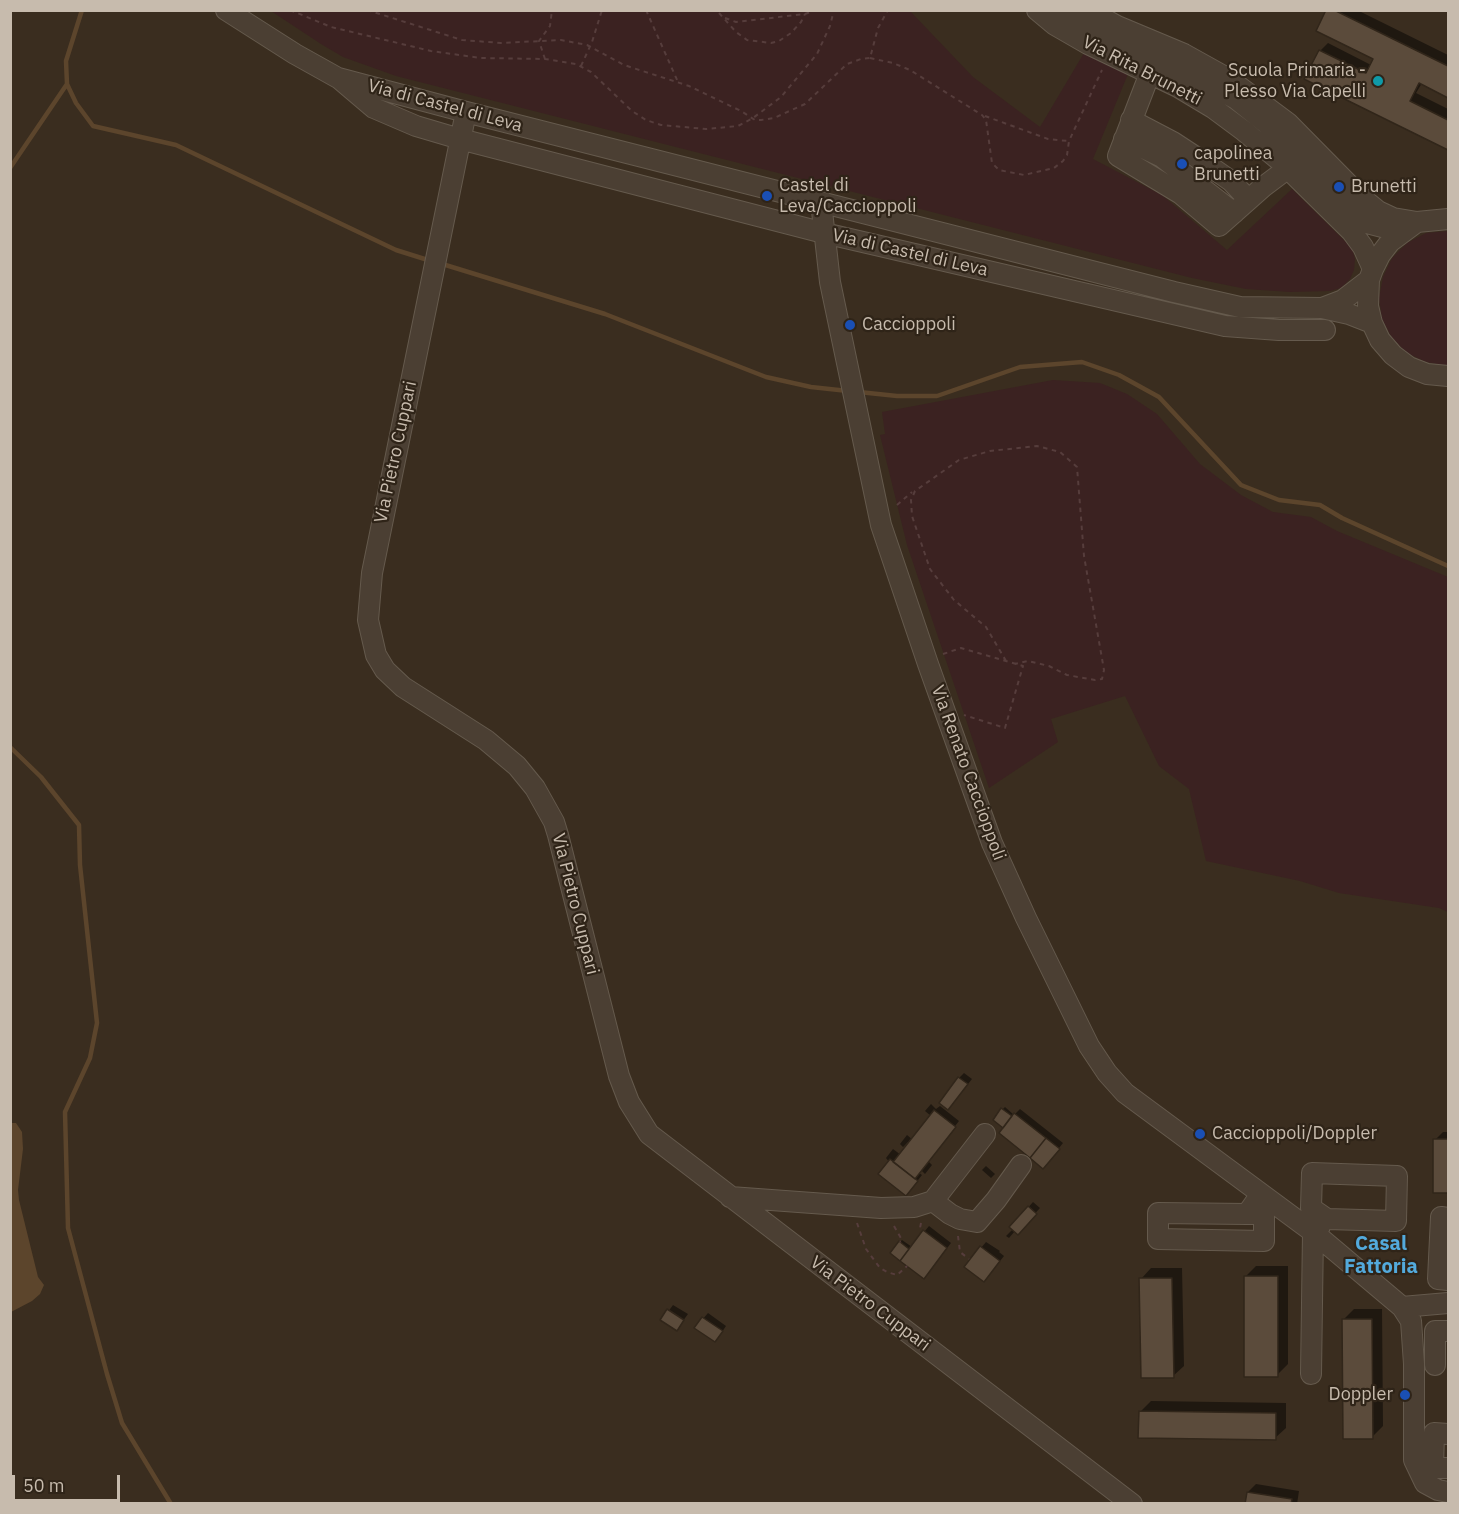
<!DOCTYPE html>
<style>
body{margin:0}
#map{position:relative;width:1459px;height:1514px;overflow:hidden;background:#3a2d1f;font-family:"IBM Plex Sans",sans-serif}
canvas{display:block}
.frame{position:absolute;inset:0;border:12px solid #c7bbad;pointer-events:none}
.scale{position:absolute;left:12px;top:1475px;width:108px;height:27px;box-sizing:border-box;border:3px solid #c7bbad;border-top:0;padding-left:8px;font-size:18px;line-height:21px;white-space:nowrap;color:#c7bbad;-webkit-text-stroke:4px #2f2418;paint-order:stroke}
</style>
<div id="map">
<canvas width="1459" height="1514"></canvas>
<div class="frame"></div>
<div class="scale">50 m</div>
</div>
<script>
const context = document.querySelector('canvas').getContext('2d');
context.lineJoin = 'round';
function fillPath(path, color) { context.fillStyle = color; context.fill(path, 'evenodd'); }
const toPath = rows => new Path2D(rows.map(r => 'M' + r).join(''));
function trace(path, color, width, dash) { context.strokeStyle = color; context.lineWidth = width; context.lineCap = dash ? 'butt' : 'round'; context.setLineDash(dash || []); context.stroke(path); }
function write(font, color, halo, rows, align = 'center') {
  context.font = font + ' "IBM Plex Sans",sans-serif'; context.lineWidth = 4.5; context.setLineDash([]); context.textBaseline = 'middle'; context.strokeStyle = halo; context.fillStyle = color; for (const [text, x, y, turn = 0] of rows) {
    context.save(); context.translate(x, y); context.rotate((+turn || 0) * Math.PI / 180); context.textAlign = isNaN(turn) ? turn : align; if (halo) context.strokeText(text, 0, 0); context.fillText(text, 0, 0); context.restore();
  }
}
const green = toPath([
 [271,11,910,11,973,77,1040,127,1084,53,1128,74,1093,159,1162,195,1227,250,1292,189,1352,248,1355,259,1354,270,1350,279,1341,288,1330,291,1290,292,1246,289,1192,278,396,76,343,57,321,44],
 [1448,231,1448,366,1426,362,1407,353,1392,338,1382,319,1379,298,1383,277,1392,258,1407,243,1426,233],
 [1053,380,1100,383,1127,394,1157,414,1200,464,1241,495,1273,512,1311,517,1337,531,1448,577,1448,912,1439,908,1339,893,1300,881,1206,861,1189,789,1159,766,1125,696,1051,719,1058,742,989,788,907,545,880,435,885,434,882,412]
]);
const water = toPath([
 [11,1123,16,1123,22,1132,23,1149,18,1190,19,1200,38,1277,44,1285,40,1294,32,1301,11,1312]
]);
const shadow = toPath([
 [1328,10,1357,10,1448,55,1448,96,1422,83,1416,93,1448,109,1448,148,1306,79,1320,51,1328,43,1371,65,1375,58],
 [964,1073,972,1079,953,1103,959,1078],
 [931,1104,936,1109,940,1106,959,1121,928,1161,932,1165,925,1174,921,1170,919,1173,922,1175,911,1189,886,1158,893,1149,901,1155,910,1143,908,1142,903,1147,900,1144,907,1135,913,1140,931,1116,925,1111],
 [1005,1107,1014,1115,1020,1109,1063,1143,1048,1162,1009,1123,1003,1109],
 [1443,1132,1448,1132,1448,1192,1434,1192,1435,1140],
 [986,1166,995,1174,991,1178,982,1170],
 [1033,1202,1040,1208,1017,1233,1015,1231,1009,1238,1006,1236,1013,1229,1011,1227],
 [929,1226,951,1243,929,1272,900,1242,902,1240,912,1247],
 [986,1242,1000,1251,999,1252,1004,1256,989,1275,966,1266],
 [1256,1266,1288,1266,1288,1364,1277,1375,1245,1277],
 [1151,1268,1182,1268,1184,1366,1173,1376,1141,1279],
 [673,1305,688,1314,677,1329,662,1320],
 [1354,1309,1382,1309,1383,1426,1372,1437,1343,1320],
 [708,1313,726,1326,720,1335,696,1327],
 [1151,1401,1286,1403,1286,1428,1275,1438,1140,1412],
 [1256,1484,1299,1491,1297,1504,1246,1504,1248,1492]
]);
const stream = toPath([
 [82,10,66,61,67,84,76,103,93,126,176,145,396,250,431,261],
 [10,168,67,84],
 [439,263,605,314,766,377,811,387,848,391],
 [859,392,897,396,937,396,1020,367,1082,362,1119,375,1159,397,1241,485,1279,500,1320,505,1342,518,1448,566],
 [10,747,41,777,79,825,80,865,97,1023,90,1058,65,1112,68,1228,107,1374,122,1423,171,1504]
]);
const building = toPath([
 [1326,10,1334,10,1448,66,1448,98,1419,83,1410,101,1448,120,1448,150,1304,79,1319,50,1366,73,1373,59,1316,31,1326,10],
 [958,1077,968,1084,948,1110,939,1103,958,1077],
 [1001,1108,1012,1116,1003,1128,993,1120,1001,1108],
 [934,1110,956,1127,915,1179,893,1162,934,1110],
 [1014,1113,1046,1138,1030,1158,999,1133,1014,1113],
 [1046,1138,1060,1149,1043,1169,1030,1158,1046,1138],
 [1433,1139,1448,1139,1448,1193,1433,1193,1433,1139],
 [890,1159,918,1181,906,1196,878,1174,890,1159],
 [1028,1206,1037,1214,1018,1235,1009,1227,1028,1206],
 [923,1230,947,1248,924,1279,900,1261,923,1230],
 [899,1241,909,1249,900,1261,890,1253,899,1241],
 [980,1246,1000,1261,984,1282,964,1267,980,1246],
 [1244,1276,1278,1276,1278,1377,1244,1377,1244,1276],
 [1139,1278,1172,1278,1174,1378,1141,1378,1139,1278],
 [667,1309,684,1320,677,1331,660,1320,667,1309],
 [702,1317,723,1331,715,1342,694,1328,702,1317],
 [1342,1319,1372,1319,1373,1439,1343,1439,1342,1319],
 [1139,1411,1276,1413,1276,1440,1138,1438,1139,1411],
 [1247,1492,1292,1499,1291,1504,1245,1504,1247,1492]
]);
const path = toPath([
 [290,10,331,27,431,51,481,58,545,59,576,64,591,72,632,111,646,120,661,125,706,129,738,126,753,118,781,97,817,54,830,26,834,10],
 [367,10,462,40,501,43,561,40,587,45,624,65,689,86,741,111,755,120,761,120,774,118,805,104,847,64,861,59,870,58,878,28,888,10],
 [646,10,678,82],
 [719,13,736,32,747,40,771,43,779,41,791,33,801,22,805,14],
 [725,18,736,22,805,14,816,10],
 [870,58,893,63,910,70,982,115,986,120,992,163,999,170,1024,175,1054,168,1063,161,1067,155,1069,141,1102,70],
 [545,59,539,41,550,26,552,10],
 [581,66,592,42,602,10],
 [985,116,1048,139,1068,141],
 [897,505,912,492],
 [943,654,961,648,1023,666,1005,728,964,715],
 [1006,661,986,627,954,600,930,569,912,516,911,500,915,491,959,460,990,451,1037,446,1060,452,1077,467,1084,556,1104,670,1102,679,1095,680,1067,675,1049,666,1028,661,1015,664],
 [857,1223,866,1249,880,1268,887,1272,897,1275,907,1266],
 [921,1223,920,1228,922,1231],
 [894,1226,902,1240,900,1242],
 [958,1236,960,1252,969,1259]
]);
const minor = toPath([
 [226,10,295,54,338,78,466,112,1174,292,1240,307,1322,308,1349,314,1372,323],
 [1037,10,1055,25,1088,44,1178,87,1213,108,1244,131,1279,160,1352,232,1363,247,1373,269],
 [1062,10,1111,39,1154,56,1236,99,1266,123,1367,223,1402,232],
 [1088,10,1117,26,1184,54,1229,79,1288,123,1361,197,1378,211,1393,218,1417,222],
 [1150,73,1118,156,1181,194,1219,226,1263,187,1287,169],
 [341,80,374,108,416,126,460,139,824,233,1225,326,1279,330,1325,330],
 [466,112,372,573,368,620,376,655,385,670,403,687,486,740,517,766,535,788,554,822,558,835,619,1076,629,1102,649,1134,1132,1504],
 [1131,120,1173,142,1205,163,1231,181,1248,199],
 [1124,139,1162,157,1234,213],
 [821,202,830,282,881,525,928,664,992,843,1026,918,1089,1046,1107,1073,1125,1093,1313,1232,1402,1307,1411,1321,1414,1364,1414,1460,1425,1483,1438,1490,1448,1492],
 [1448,219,1417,222,1390,242,1380,255,1373,269,1369,280,1368,306,1372,323,1380,340,1393,355,1409,367,1427,374,1448,376],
 [1322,308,1343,300,1369,280],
 [1312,1173,1397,1176,1396,1221,1327,1219,1311,1208,1312,1173],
 [730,1197,881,1208,914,1207,933,1201,985,1134],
 [933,1201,950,1214,960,1219,977,1222,996,1200,1021,1165],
 [1247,1214,1264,1214,1264,1241,1158,1239,1158,1213,1247,1214,1261,1194],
 [1448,1218,1441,1217,1438,1279,1448,1280],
 [1402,1307,1448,1303],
 [1435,1365,1435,1331,1448,1331],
 [1311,1374,1313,1232,1320,1226],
 [1448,1434,1434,1433,1433,1468,1448,1468]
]);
const markers = [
 [1378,81,6,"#0f9aa8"],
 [1182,164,6,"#1a4fb4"],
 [1339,187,6,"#1a4fb4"],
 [767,196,6,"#1a4fb4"],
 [850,325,6,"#1a4fb4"],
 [1200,1134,6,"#1a4fb4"],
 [1405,1395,6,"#1a4fb4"]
];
const streetNames = [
 ["Via Rita Brunetti",1142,71,27],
 ["Via di Castel di Leva",445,106,15],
 ["Via di Castel di Leva",910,253,13],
 ["Via Pietro Cuppari",396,452,-78],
 ["Via Renato Caccioppoli",968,773,70],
 ["Via Pietro Cuppari",575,904,76],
 ["Via Pietro Cuppari",870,1304,37]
];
const poiNames = [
 ["Scuola Primaria -",1366,71,"right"],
 ["Plesso Via Capelli",1366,92,"right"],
 ["capolinea",1194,154],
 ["Brunetti",1194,175],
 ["Castel di",779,186],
 ["Leva/Caccioppoli",779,207],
 ["Brunetti",1351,187],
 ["Caccioppoli",862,325],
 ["Caccioppoli/Doppler",1212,1134],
 ["Doppler",1393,1395,"right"]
];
const neighbourhoodNames = [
 ["Casal",1381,1244],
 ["Fattoria",1381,1267]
];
fillPath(green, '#3b2221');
fillPath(water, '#5c452c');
fillPath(shadow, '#0007');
trace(stream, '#5c452c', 4.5);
fillPath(building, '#5b4b3b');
trace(building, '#31261a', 1.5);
trace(minor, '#655a4d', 22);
trace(path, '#563d3c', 2, [4.5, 4.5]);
trace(minor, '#4b3f33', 20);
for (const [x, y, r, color] of markers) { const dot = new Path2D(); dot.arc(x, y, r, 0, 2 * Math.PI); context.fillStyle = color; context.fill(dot); trace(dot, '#2f2418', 2); }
write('18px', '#c7bbad', '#2f2418', streetNames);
write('18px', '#c7bbad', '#2f2418', poiNames, 'left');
write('bold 20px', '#53aadc', '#2f2418', neighbourhoodNames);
</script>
